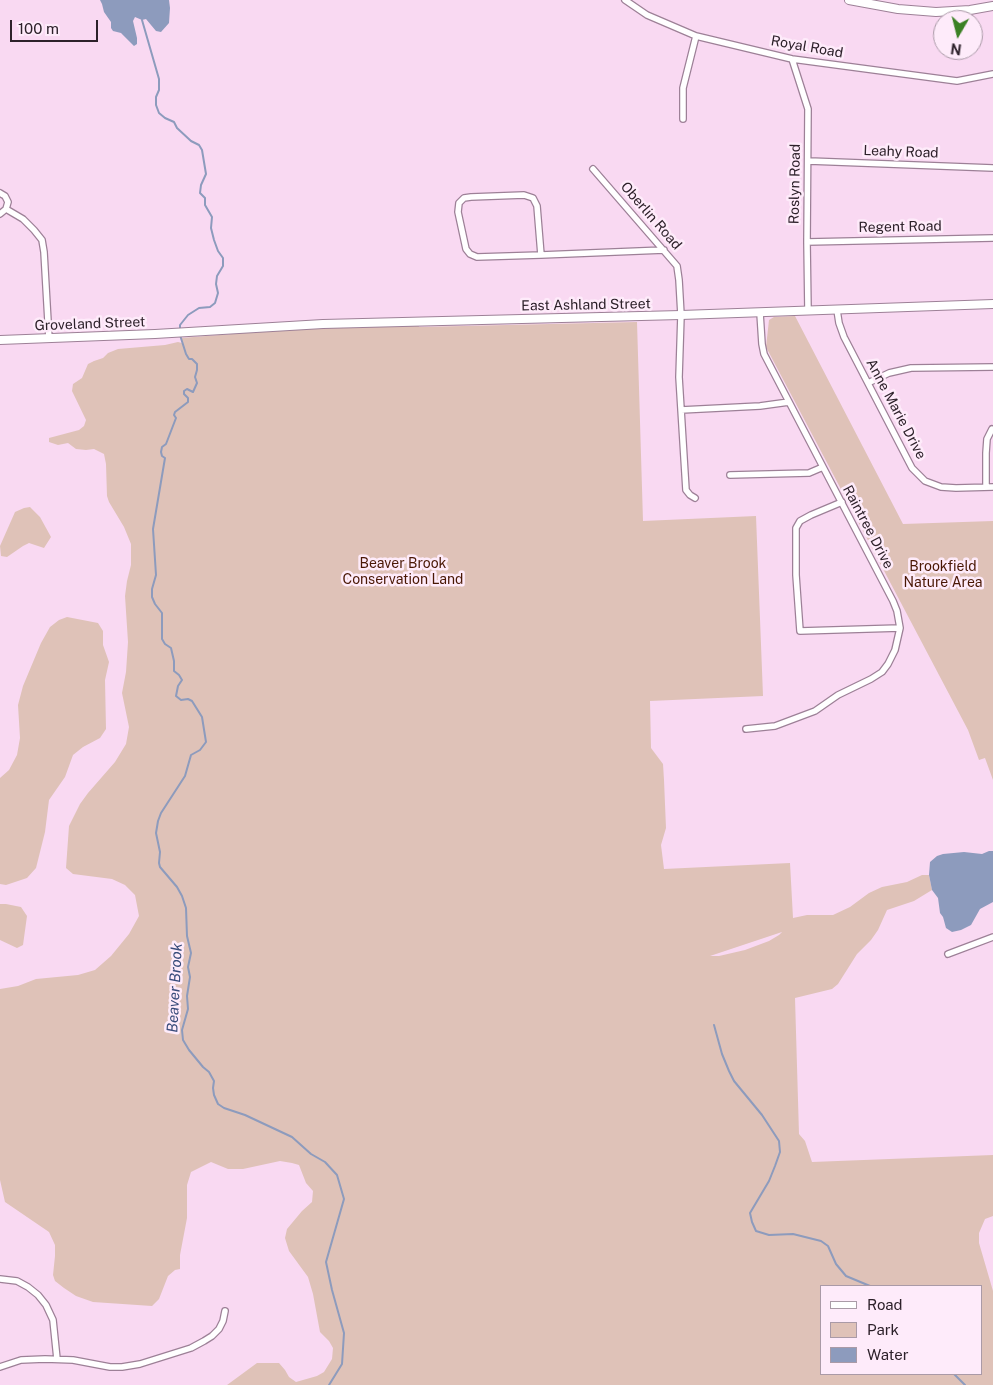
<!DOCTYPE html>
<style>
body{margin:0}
#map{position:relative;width:993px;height:1385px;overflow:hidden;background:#f9d9f2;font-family:"Public Sans",sans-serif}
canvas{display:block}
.legend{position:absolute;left:820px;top:1285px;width:162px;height:90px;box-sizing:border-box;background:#feebfa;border:1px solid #aa9aa7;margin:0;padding:6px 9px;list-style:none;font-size:15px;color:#2d212a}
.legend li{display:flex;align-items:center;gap:10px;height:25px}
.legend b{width:25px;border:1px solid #aa9aa7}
.north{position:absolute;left:933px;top:10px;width:50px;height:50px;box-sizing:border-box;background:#feebfa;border:1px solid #aa9aa7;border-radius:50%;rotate:188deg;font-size:14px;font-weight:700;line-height:20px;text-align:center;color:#2d212a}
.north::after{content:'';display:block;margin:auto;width:18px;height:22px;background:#3b8024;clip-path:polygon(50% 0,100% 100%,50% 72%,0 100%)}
.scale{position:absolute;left:10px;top:20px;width:88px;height:22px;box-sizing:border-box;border:2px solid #2d212a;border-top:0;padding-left:6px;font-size:15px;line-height:18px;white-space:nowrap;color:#2d212a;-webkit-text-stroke:4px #feebfa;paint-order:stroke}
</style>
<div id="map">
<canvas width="993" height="1385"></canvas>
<ul class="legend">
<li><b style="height:6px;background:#fff"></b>Road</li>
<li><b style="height:14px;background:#dfc2b8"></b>Park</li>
<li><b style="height:14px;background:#8d9bbd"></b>Water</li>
</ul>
<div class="north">N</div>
<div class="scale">100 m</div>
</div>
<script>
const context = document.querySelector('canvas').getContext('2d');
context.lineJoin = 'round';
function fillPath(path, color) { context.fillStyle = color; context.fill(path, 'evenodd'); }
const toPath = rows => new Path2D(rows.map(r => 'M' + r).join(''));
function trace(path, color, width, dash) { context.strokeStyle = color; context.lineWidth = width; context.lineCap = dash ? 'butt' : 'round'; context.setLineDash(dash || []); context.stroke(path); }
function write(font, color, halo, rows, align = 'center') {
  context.font = font + ' "Public Sans",sans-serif'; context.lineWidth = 5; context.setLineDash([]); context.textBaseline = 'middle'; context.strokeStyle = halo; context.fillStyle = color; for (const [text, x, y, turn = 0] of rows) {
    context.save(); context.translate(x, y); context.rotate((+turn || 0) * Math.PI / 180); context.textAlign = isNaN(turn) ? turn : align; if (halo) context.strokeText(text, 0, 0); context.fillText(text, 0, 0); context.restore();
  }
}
const green = toPath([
 [795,316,903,524,993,521,993,780,985,758,979,760,968,730,766,347,769,320,774,317],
 [418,321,419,327,637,322,643,521,756,516,763,696,650,701,651,748,663,764,664,780,666,828,661,845,664,869,790,863,793,918,807,915,833,915,850,907,869,893,882,887,907,882,922,875,929,875,932,890,914,901,887,910,878,930,871,940,857,954,838,984,832,989,795,998,799,1134,805,1141,812,1162,993,1155,993,1216,985,1219,979,1233,979,1243,993,1291,993,1385,227,1385,257,1363,279,1363,285,1370,289,1377,296,1382,317,1376,324,1372,332,1359,333,1348,329,1341,320,1332,313,1294,308,1277,289,1251,285,1238,287,1229,302,1211,312,1202,313,1191,306,1183,299,1165,292,1163,280,1161,243,1169,228,1169,211,1162,191,1172,187,1185,187,1218,180,1255,180,1269,175,1270,168,1276,159,1299,152,1306,93,1302,76,1296,64,1288,55,1281,53,1275,55,1256,55,1245,49,1232,5,1202,0,1180,0,989,18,986,36,979,78,975,95,970,111,956,129,934,139,916,135,895,125,885,112,879,73,874,66,868,69,826,80,804,88,793,115,762,126,744,129,727,122,693,126,672,128,642,125,596,127,581,131,565,131,544,124,527,109,502,107,496,106,464,104,454,94,449,86,450,76,449,68,443,58,445,49,442,49,438,79,430,84,426,86,420,72,391,73,384,82,378,88,364,94,361,103,358,108,353,118,349,165,345,178,342,182,343,181,338,321,327,367,327,366,323],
 [782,932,779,935,769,941,745,950,719,956,710,956],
 [822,1286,982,1286,982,1374,822,1374],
 [30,507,40,517,51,537,44,548,29,543,23,546,7,557,1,556,0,546,15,512,24,508],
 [67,617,98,623,103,631,103,645,109,662,105,680,106,729,100,738,83,747,73,755,65,777,49,800,45,832,36,868,27,878,6,885,0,884,0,778,9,770,17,755,20,738,18,705,23,686,41,643,50,627,59,620],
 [0,904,6,904,21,907,27,916,23,945,17,948,0,940]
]);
const water = toPath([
 [100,0,169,0,170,8,169,23,161,32,156,31,146,19,142,20,135,17,133,21,137,38,137,44,134,46,121,33,113,31,111,28,111,22,104,12,102,4],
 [989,851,993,851,993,902,980,909,971,925,961,930,952,932,946,928,943,917,940,913,938,898,932,890,929,875,930,862,937,856,943,854,964,852,982,854]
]);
const stream = toPath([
 [142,20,159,79,159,90,156,97,156,105,159,113,165,118,174,122,177,128,191,141,199,145,202,150,206,174,201,185,200,193,205,198,205,205,212,217,211,228,214,240,218,251,223,258,223,266,217,276,216,284,218,293,215,303,210,307,199,308,188,315,180,325,180,330],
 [180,335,186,354,189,359,192,359,197,364,197,370,195,377,197,383,193,392,187,389,184,391,184,394,188,398,188,402,175,412,174,415,176,418,166,444,162,447,161,452,162,456,165,458,153,529,156,575,152,589,152,597,155,604,162,613,162,639,165,644,171,648,174,661,174,671,179,675,182,680,178,686,176,696,181,700,188,699,192,701,202,717,206,742,200,750,191,755,185,776,161,813,158,821,156,833,160,852,159,863,160,867,177,887,182,896,186,908,187,936,191,953,188,967,190,977,187,996,188,1009,182,1030,183,1040,189,1050,203,1067,209,1072,214,1081,213,1088,214,1095,218,1104,224,1108,245,1115,292,1137,311,1154,325,1162,337,1175,344,1199,326,1262,332,1290,344,1333,342,1364,329,1385],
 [714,1025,722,1054,729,1071,734,1081,762,1115,779,1141,780,1152,775,1166,769,1181,750,1213,752,1222,756,1231,769,1235,793,1234,821,1241,828,1246,836,1264,846,1276,870,1286],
 [954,1374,965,1385]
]);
const street = toPath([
 [625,0,647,15,696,36,792,59,957,81,993,74],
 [792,59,808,109,807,242,808,311],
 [683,119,683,88,696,36],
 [809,161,993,168],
 [593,169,677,266,679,280,681,315,679,377,686,490,690,495,695,498],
 [0,193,5,196,8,202,6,209,0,214],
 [6,209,23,219,34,230,42,240,44,252,49,339],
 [807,242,993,238],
 [541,255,537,206,533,198,524,195,471,197,464,198,459,203,458,212,466,249,470,254,477,257,541,255,664,250],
 [837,310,839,323,844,337,912,468,925,481,941,487,956,488,993,487],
 [868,383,889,373,911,368,993,367],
 [681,410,760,406,789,402],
 [730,475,809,473,823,467],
 [986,487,986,453,987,439,992,429],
 [842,502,811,515,800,521,796,528,796,575,800,631,900,628],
 [746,729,775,726,815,711,838,695,871,679,882,672,888,664,895,650,900,628,897,611,893,601,764,354,762,344,760,313],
 [948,954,993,937],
 [0,1279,17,1281,28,1287,38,1295,46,1305,53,1320,57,1359],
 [0,1367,21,1360,45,1359,73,1360,110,1367,122,1367,140,1364,191,1348,204,1341,212,1336,219,1329,223,1321,225,1311]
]);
const secondary = toPath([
 [849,0,898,9,936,12,970,10,993,6],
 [0,340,155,334,323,324,681,315,993,304]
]);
const streetNames = [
 ["Royal Road",807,47,10],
 ["Leahy Road",901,152,2],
 ["Roslyn Road",795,184,-89],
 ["Oberlin Road",651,216,49],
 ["Regent Road",900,227,-1],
 ["East Ashland Street",586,305,-1],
 ["Groveland Street",90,324,-2],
 ["Anne Marie Drive",896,409,62],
 ["Raintree Drive",868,527,62]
];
const parkNames = [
 ["Beaver Brook",403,564],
 ["Conservation Land",403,580],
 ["Brookfield",943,567],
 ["Nature Area",943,583]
];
const waterNames = [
 ["Beaver Brook",175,988,-87]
];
fillPath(green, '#dfc2b8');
fillPath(water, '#8d9bbd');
trace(stream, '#8d9bbd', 2);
trace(street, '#9d8097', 8);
trace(secondary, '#9d8097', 10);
trace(street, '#fff', 5.5);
trace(secondary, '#fff', 8);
write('14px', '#2d212a', '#feebfa', streetNames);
write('14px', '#491704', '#feebfa', parkNames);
write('italic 15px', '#394c7b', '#feebfa', waterNames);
</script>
